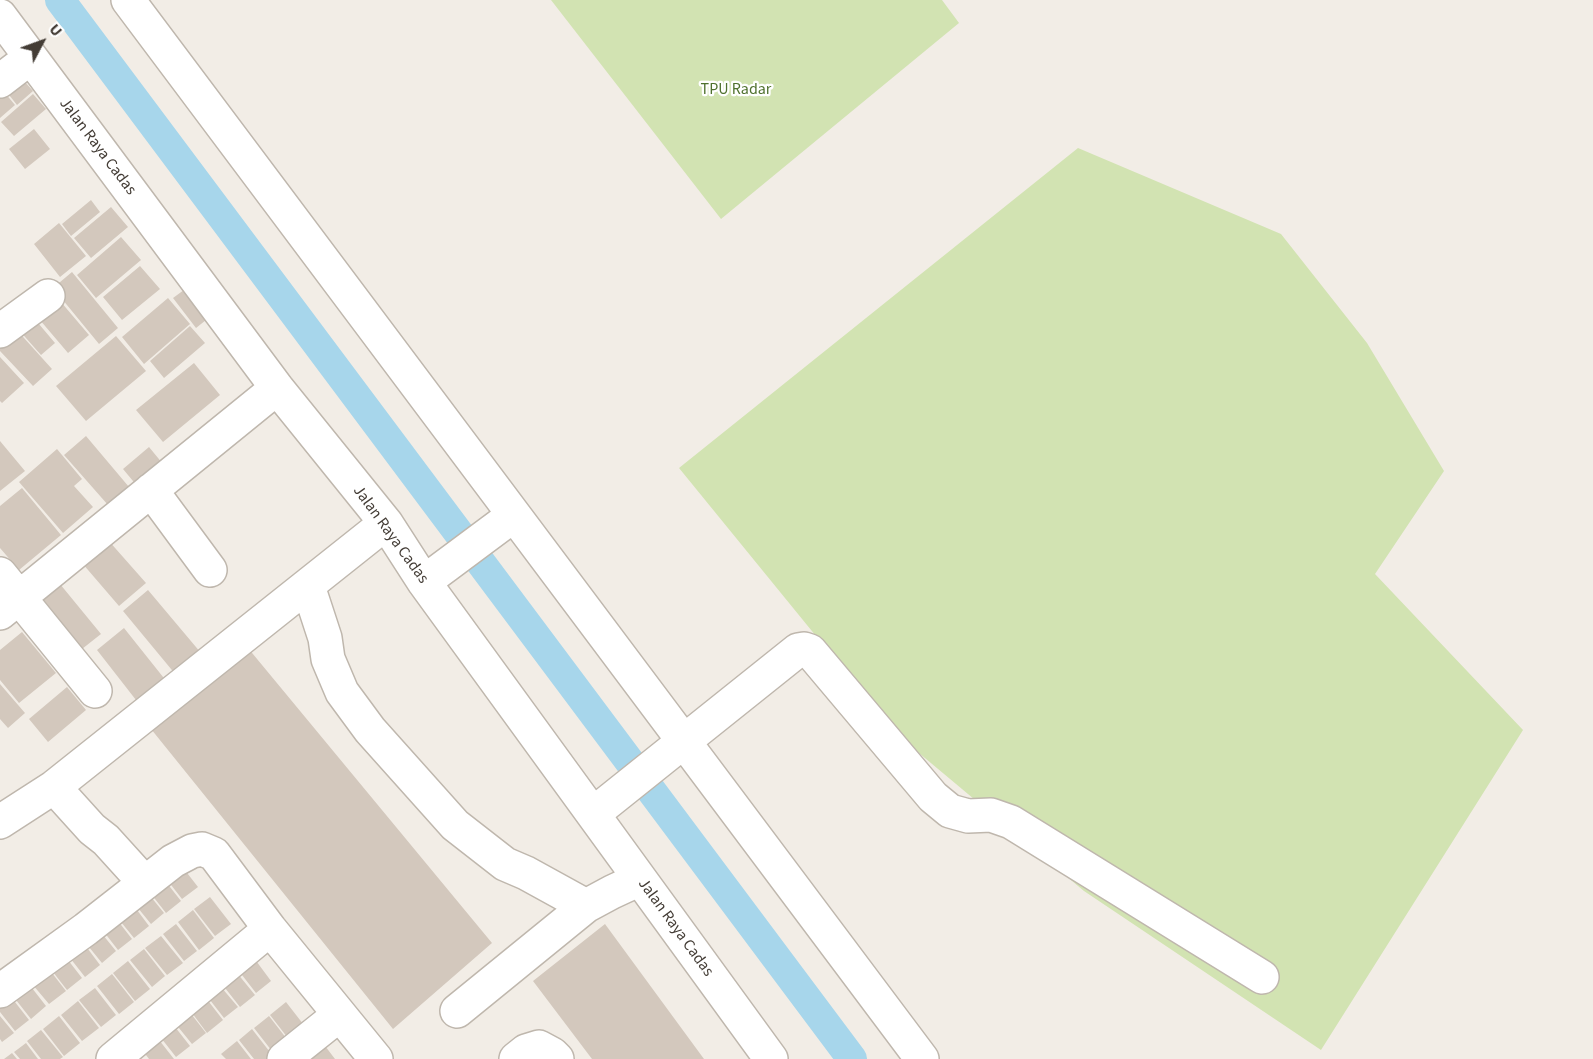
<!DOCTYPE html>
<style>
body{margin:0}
#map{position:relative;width:1593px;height:1059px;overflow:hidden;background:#f2ede6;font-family:"Source Sans 3",sans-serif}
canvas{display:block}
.north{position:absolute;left:12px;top:12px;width:60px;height:60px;-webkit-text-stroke:4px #fff;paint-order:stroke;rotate:49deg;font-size:16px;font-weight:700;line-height:24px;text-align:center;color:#443d36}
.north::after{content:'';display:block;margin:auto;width:21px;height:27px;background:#443d36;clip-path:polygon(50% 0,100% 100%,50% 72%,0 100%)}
</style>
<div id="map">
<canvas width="1593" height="1059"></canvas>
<div class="north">U</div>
</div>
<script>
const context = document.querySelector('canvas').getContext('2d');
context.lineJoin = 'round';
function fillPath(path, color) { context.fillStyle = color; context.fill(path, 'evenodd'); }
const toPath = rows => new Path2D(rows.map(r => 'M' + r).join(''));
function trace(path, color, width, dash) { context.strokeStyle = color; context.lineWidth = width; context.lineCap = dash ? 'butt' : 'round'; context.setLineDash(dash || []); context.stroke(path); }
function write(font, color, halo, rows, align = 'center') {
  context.font = font + ' "Source Sans 3",sans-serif'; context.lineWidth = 4.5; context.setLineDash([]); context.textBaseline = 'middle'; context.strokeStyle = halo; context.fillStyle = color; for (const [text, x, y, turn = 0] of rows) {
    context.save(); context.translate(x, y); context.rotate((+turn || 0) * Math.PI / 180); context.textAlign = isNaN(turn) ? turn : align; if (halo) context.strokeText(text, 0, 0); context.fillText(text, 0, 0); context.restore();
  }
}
const green = toPath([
 [551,0,942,0,959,23,721,219],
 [1078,148,1281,234,1367,343,1444,471,1375,574,1523,730,1321,1050,1084,891,895,733,679,468]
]);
const canal = toPath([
 [60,0,852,1059]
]);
const building = toPath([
 [17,73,33,91,17,105,2,86],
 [0,87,15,105,0,118],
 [33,94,46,109,14,136,1,122],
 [34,129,50,149,25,169,9,149],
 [91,200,100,212,71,236,62,224],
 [111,207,128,227,91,258,74,238],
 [59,223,86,256,60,277,34,244],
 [121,237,141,260,96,298,77,275],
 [140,266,160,289,122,320,103,297],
 [72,272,118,328,99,344,53,288],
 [188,287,211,316,196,328,173,298],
 [55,295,89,335,68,353,34,313],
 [168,298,190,324,144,364,122,337],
 [33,317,55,343,41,355,18,329],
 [190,326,205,343,164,378,150,361],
 [15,328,52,369,33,386,0,351,0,342],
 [116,336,146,371,86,421,56,386],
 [0,357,24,383,2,403,0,401],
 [194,363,220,395,163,442,136,410],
 [86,436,129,487,108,505,64,455],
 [0,441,25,471,0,491],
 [149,447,163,464,138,487,123,469],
 [57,449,82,479,74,486,93,507,63,533,19,482],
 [22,488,61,535,19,570,0,548,0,506],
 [108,540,146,583,119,606,82,563],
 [60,584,101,634,82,649,41,599],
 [148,590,201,653,176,675,123,611],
 [124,628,171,687,143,709,97,650],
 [22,632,56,673,19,703,0,680,0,650],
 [243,642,492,943,393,1029,147,724],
 [0,684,25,713,8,728,0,719],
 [67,687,86,710,48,742,29,719],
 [177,860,198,887,182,899,161,872],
 [159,873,181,901,166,913,144,885],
 [143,887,164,913,151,924,129,897],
 [210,897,231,924,215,936,194,909],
 [128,898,149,926,134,938,112,911],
 [193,910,214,938,199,950,178,922],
 [111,912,132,939,118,950,97,923],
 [94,924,116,951,102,963,80,936],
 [176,924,197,951,184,961,163,934],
 [605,924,704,1059,592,1059,533,981],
 [161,936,183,963,167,975,145,948],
 [79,937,100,965,85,977,63,949],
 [144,949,165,976,152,987,130,960],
 [61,951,82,978,67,990,46,963],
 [251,954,271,981,256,993,235,966],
 [128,961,150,989,135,1001,113,973],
 [45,964,66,991,49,1004,27,978],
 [233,968,255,995,240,1007,218,979],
 [112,974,134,1002,119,1014,97,986],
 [25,979,46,1006,31,1019,9,991],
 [216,981,238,1007,224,1018,203,991],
 [95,988,116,1015,101,1027,79,1000],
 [8,993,29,1020,15,1031,0,1012,0,999],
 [202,993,223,1020,207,1033,186,1005],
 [78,1001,99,1028,82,1041,61,1015],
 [286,1002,307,1029,291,1042,270,1015],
 [185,1006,206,1033,192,1044,170,1017],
 [0,1016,14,1033,2,1042,0,1039],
 [59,1016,80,1043,64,1056,43,1029],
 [269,1016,290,1043,275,1055,254,1028],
 [168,1018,190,1046,176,1057,154,1029],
 [252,1029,273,1056,270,1059,254,1059,239,1040],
 [41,1030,63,1057,60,1059,41,1059,27,1041],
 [152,1031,174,1059,149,1059,137,1043],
 [319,1038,335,1059,310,1059],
 [237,1041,251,1059,226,1059,221,1054],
 [26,1043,38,1059,20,1059,14,1052],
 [12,1053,17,1059,4,1059]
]);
const minor = toPath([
 [128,0,922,1059],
 [0,16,277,388,386,523,424,582,771,1059],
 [0,81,30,58],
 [0,331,48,296],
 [151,490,210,570],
 [0,574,95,691],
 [424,582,514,515],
 [308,586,325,638,328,659,342,692,370,730,455,825,505,864,526,873,586,906,612,892,640,879],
 [0,613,277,388],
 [54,787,386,523],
 [593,814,798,650,804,649,810,651,933,797,950,811,968,816,991,815,1011,822,1262,977],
 [0,822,54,787,92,829,106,840,145,883],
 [0,991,86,929,173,861,192,851,202,849,214,854,270,929,376,1059],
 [457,1011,586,906],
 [113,1059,270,929],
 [284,1059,339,1015],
 [516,1059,526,1051,539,1047,552,1054,557,1059]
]);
const parkNames = [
 ["TPU Radar",736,90]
];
const streetNames = [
 ["Jalan Raya Cadas",97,147,53],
 ["Jalan Raya Cadas",390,535,54],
 ["Jalan Raya Cadas",675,928,54]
];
fillPath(green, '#d2e3b2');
trace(canal, '#a7d6eb', 30);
fillPath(building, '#d3c8bd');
trace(minor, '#bfb7ad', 36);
trace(minor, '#fff', 33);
write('16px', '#4f712e', '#fff', parkNames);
write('16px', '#443d36', '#fff', streetNames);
</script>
